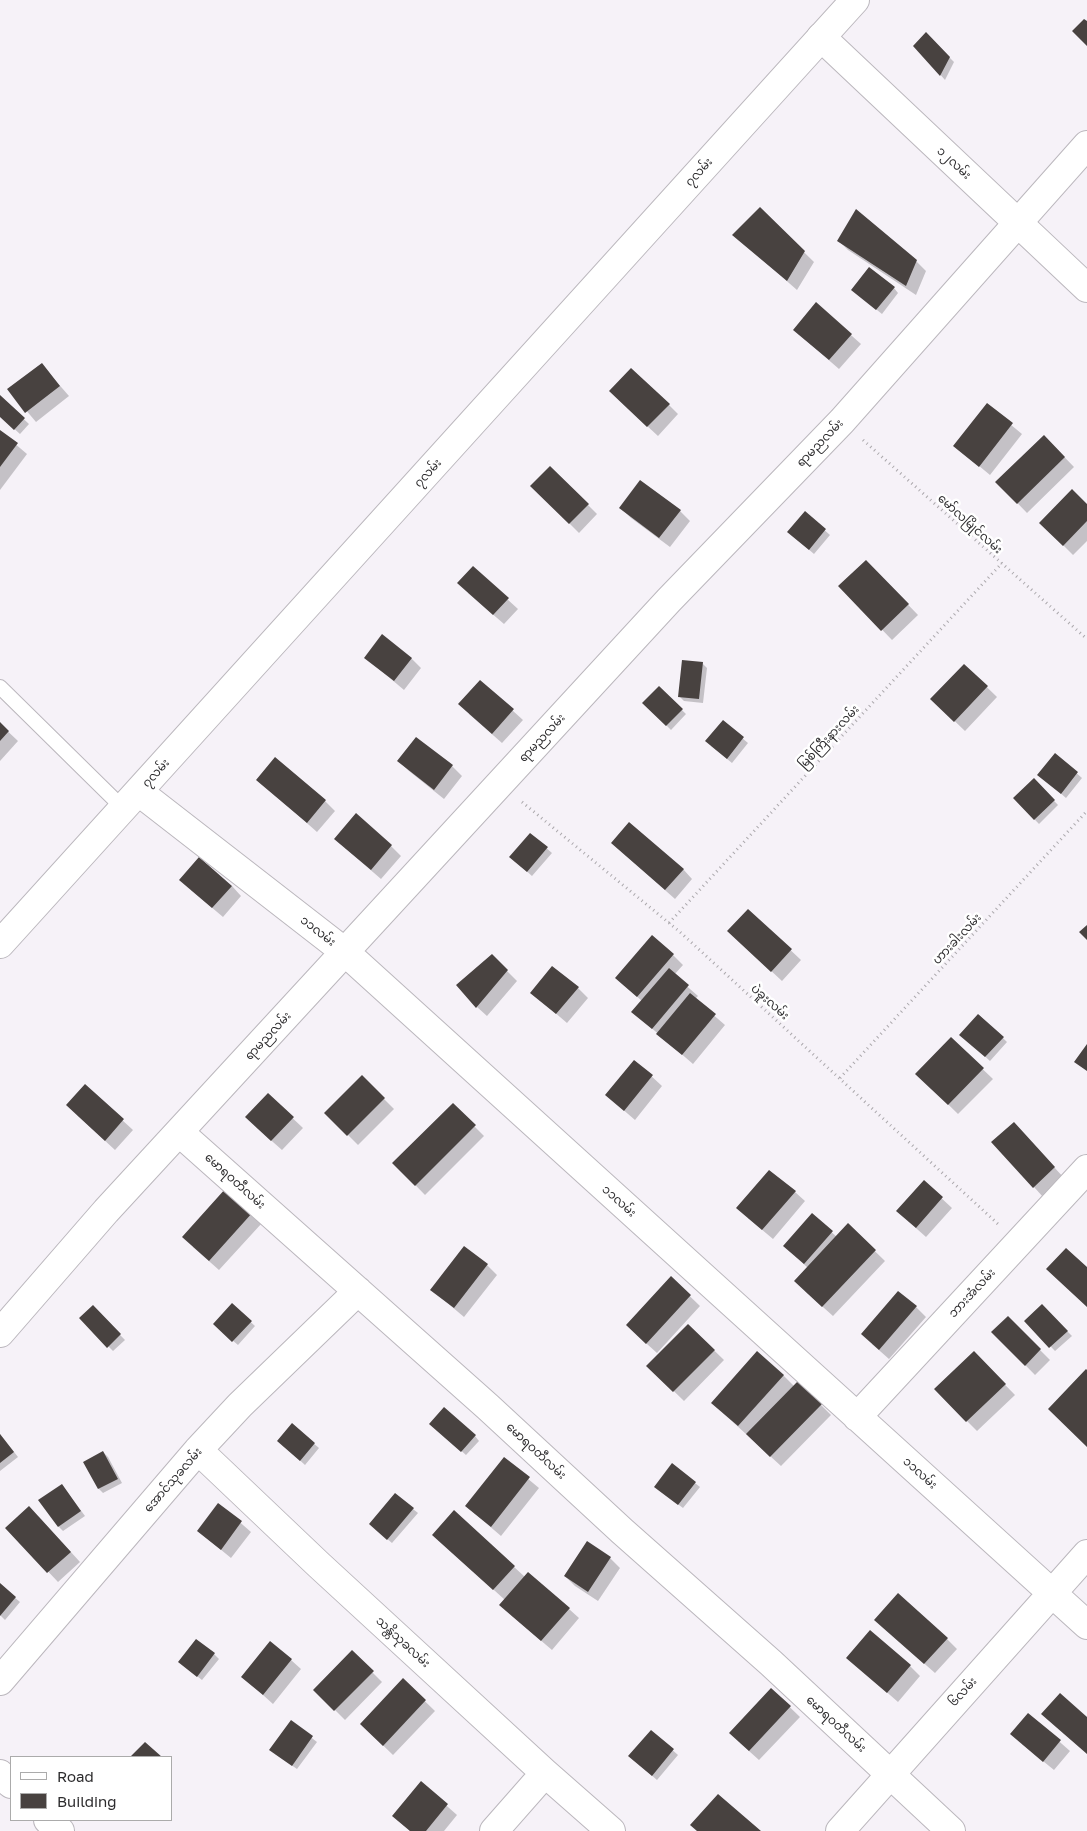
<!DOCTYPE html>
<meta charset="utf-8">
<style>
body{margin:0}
#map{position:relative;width:1087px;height:1831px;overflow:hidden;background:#f6f2f8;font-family:"Golos Text",sans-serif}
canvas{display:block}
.legend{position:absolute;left:10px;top:1756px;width:162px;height:65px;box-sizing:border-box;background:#fff;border:1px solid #ababab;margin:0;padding:6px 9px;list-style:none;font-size:15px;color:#2d2c2e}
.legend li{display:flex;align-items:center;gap:10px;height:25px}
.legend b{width:25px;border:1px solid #ababab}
</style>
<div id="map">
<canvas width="1087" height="1831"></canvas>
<ul class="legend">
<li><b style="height:6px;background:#fff"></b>Road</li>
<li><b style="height:14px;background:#484240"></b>Building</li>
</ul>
</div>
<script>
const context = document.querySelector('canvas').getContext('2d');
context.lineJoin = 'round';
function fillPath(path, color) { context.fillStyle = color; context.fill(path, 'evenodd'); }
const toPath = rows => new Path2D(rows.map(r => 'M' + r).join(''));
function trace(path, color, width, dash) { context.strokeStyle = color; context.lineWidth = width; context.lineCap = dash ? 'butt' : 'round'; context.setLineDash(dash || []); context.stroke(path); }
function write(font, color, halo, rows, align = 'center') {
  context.font = font + ' "Golos Text","Noto Sans Myanmar",sans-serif'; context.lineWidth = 5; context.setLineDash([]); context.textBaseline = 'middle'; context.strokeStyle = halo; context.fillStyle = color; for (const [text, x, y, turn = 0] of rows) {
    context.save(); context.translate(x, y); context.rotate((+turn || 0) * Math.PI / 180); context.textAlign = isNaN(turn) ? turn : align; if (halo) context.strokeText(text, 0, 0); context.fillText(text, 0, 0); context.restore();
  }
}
const shadow = toPath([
 [926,34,954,62,945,80,915,46],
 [760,209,814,262,797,290,734,235],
 [838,240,916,261,926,271,916,295,848,250],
 [894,288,898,293,882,314,857,294],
 [816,304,861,344,839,369,794,330],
 [41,364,69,396,36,422,9,390],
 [0,397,29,424,20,434,0,416],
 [620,401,669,405,678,414,658,436],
 [987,405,1022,434,990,475,955,446],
 [0,431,27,454,0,490],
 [1044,436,1074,467,1027,513,997,482],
 [550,467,597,514,579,533,532,486],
 [1087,505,1087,541,1073,555,1041,523],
 [621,508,680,511,690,521,670,547,631,518],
 [805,513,830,535,814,554,793,536],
 [866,561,918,615,892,640,840,586],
 [473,568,518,609,504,624,468,593],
 [365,657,411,658,421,668,404,690],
 [702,663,707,668,703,703,684,701,679,696],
 [964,665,997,697,965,731,942,709],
 [480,681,523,720,502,743,469,714],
 [659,688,686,714,671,730,644,703],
 [723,722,748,743,732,763,711,746],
 [0,724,18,741,0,761],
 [1056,755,1082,778,1066,798,1044,779],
 [399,761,452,766,462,776,444,799,409,771],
 [258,780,325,801,335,811,317,832],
 [1034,780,1058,805,1039,824,1014,798],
 [530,834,552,853,532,876,515,861],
 [612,843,683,869,692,879,675,899],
 [391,846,401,856,381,879,345,848],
 [232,886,241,896,223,917,191,890],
 [748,910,801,960,782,981,739,941],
 [673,955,683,965,674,975,698,996,695,999,725,1025,693,1064,633,1012,642,1001,616,978],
 [492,956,517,981,487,1016,477,1007],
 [578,988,588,998,567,1023,532,993],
 [979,1015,1007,1042,990,1061,966,1039],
 [951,1039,993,1079,958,1114,917,1074],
 [635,1061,662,1086,635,1120,606,1095],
 [362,1077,394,1109,358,1145,326,1113],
 [85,1086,133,1130,115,1150,77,1115],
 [268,1095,303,1128,282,1150,256,1127],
 [453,1105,484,1136,425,1195,394,1163],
 [1023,1133,1064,1178,1043,1197,1034,1187],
 [924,1182,952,1208,926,1237,908,1221],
 [226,1190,262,1223,219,1270,193,1247],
 [795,1192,805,1201,773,1239,748,1218],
 [812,1215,837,1237,848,1225,885,1261,833,1316,805,1291,808,1268,795,1256],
 [487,1265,497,1275,464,1317,432,1290],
 [671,1278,700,1306,657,1353,637,1335],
 [232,1305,255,1326,238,1345,219,1329],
 [1042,1306,1072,1336,1055,1351,1026,1321],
 [93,1307,125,1340,113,1351,80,1318],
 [916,1307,926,1317,889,1359,872,1344],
 [1008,1318,1050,1360,1035,1375,993,1332],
 [688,1325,724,1360,684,1401,648,1366],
 [974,1353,1015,1395,977,1431,936,1390],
 [783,1375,794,1386,798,1382,831,1415,781,1466,723,1413],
 [292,1425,319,1448,305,1465,283,1445],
 [436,1428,475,1436,479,1441,466,1455],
 [0,1434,18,1457,0,1471],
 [103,1452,108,1457,122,1483,103,1493,99,1489],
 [504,1459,539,1488,501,1536,466,1506],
 [695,1483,700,1487,683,1508,660,1491],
 [62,1485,85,1516,63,1531,59,1527],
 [219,1504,251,1532,231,1558,198,1531],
 [413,1509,418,1513,392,1543,375,1529],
 [454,1512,525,1577,569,1609,579,1618,552,1650,511,1615,505,1600,443,1544],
 [39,1517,80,1562,58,1582,7,1528],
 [610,1558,620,1568,598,1601,575,1586,565,1576],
 [0,1585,20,1602,5,1620,0,1615],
 [885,1629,947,1639,957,1649,935,1673],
 [352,1652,382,1682,345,1720,315,1690],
 [214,1654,219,1659,202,1680,179,1662],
 [291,1660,301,1669,273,1704,243,1677],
 [910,1666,920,1676,898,1702,858,1667],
 [403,1680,435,1711,393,1755,361,1724],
 [771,1689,800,1717,759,1760,740,1743],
 [1028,1714,1070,1751,1054,1770,1022,1744],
 [291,1722,317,1742,297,1769,275,1754],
 [651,1731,678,1755,657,1780,635,1761],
 [421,1783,457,1815,444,1831,410,1831,393,1816]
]);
const building = toPath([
 [1084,19,1087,21,1087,46,1072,31],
 [926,32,950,57,940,76,913,46],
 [760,207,805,251,787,281,732,235],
 [856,209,917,260,906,286,837,241],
 [869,267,895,287,876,310,851,290],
 [816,302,852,334,829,360,793,330],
 [42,363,60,386,25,413,7,389],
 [631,368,670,404,647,427,609,391],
 [0,395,25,418,14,430,0,417],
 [987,403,1013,423,979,467,953,446],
 [0,430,18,443,0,467],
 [1044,435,1065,457,1017,504,995,482],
 [550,466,589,504,569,524,530,486],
 [640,480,681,510,659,538,619,508],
 [1072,489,1087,504,1087,521,1063,546,1039,523],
 [805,511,826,529,809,550,787,532],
 [866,560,909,604,881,631,838,586],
 [473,566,509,598,493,615,457,583],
 [382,634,412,658,394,681,364,658],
 [682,660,703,662,699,699,678,697],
 [964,664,988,686,954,722,930,699],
 [480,680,514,709,492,734,458,704],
 [659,686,683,709,666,726,642,703],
 [723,720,744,737,727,759,705,741],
 [0,722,9,731,0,741],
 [416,737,453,765,434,790,397,761],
 [1055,753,1078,772,1061,794,1037,775],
 [275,757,326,800,307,823,256,780],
 [1034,778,1055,800,1034,820,1013,798],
 [356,813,392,845,371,870,334,839],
 [629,822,684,869,665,890,611,843],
 [530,833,548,847,527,872,509,857],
 [199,857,232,886,212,908,179,880],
 [748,909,792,949,771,972,727,931],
 [1087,925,1087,940,1079,932],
 [652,935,674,954,637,997,615,978],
 [492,954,508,970,476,1008,456,985],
 [552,966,579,987,556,1014,530,993],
 [669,968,689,985,652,1029,631,1012],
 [690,993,716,1014,682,1055,656,1034],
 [978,1014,1004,1037,985,1057,959,1035],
 [951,1037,984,1068,948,1105,915,1074],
 [1087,1044,1087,1071,1074,1062],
 [634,1060,653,1075,624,1111,605,1095],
 [362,1075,385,1098,347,1136,324,1113],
 [85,1084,124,1119,105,1141,66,1105],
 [268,1093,294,1117,271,1141,245,1117],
 [453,1103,476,1125,415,1186,392,1163],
 [1014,1122,1055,1167,1033,1188,991,1142],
 [769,1170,796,1191,762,1230,736,1208],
 [924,1180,943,1197,916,1228,896,1211],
 [226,1188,253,1212,209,1261,182,1237],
 [812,1213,833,1231,804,1264,783,1246],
 [848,1223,876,1250,822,1307,794,1281],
 [464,1246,488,1264,454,1308,430,1290],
 [1066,1248,1087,1267,1087,1307,1046,1269],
 [671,1276,691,1295,646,1344,626,1325],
 [898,1291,917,1306,879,1350,861,1334],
 [232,1303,252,1321,232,1342,213,1324],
 [1042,1304,1068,1331,1049,1348,1024,1321],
 [93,1305,121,1334,107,1348,79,1318],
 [1008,1316,1041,1349,1025,1366,991,1332],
 [688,1324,715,1350,673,1392,646,1366],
 [757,1351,784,1375,738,1426,711,1403],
 [974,1351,1006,1384,966,1422,934,1389],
 [1086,1369,1087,1370,1087,1447,1048,1409],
 [798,1381,822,1404,770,1457,746,1434],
 [444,1407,476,1435,461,1452,429,1424],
 [292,1423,315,1443,300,1461,277,1441],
 [0,1434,14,1452,0,1463],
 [103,1451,118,1479,98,1489,83,1462],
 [504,1457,530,1477,491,1527,465,1506],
 [672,1463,696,1482,678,1505,654,1487],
 [62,1484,81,1511,58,1527,38,1500],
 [395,1493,414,1508,387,1540,369,1524],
 [218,1503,242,1521,221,1550,197,1531],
 [29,1506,71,1552,47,1573,5,1528],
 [454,1510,515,1566,493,1590,432,1535],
 [587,1541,611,1557,588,1592,564,1576],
 [528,1572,570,1608,541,1641,499,1605],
 [0,1583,16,1597,0,1616],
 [898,1593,948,1638,924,1664,874,1620],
 [870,1630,911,1665,887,1693,846,1658],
 [196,1639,215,1653,197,1677,178,1662],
 [270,1641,292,1659,263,1695,241,1677],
 [352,1650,374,1671,334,1711,313,1690],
 [403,1678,426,1700,383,1746,360,1724],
 [771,1688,791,1706,749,1751,729,1733],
 [1060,1693,1087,1717,1087,1754,1041,1714],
 [1028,1713,1061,1740,1043,1762,1010,1734],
 [291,1720,313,1736,292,1766,269,1750],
 [651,1730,674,1749,652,1776,628,1756],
 [145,1742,162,1757,130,1757],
 [421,1781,448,1804,426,1831,410,1831,392,1816],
 [718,1794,761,1831,697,1831,690,1825]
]);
const path = toPath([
 [863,440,1087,639],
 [522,802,680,932,998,1224],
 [669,923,1002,563],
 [840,1078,1087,811]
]);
const service = toPath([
 [0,687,123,808]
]);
const minor = toPath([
 [821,37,1087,288],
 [139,792,345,952,1087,1625],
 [179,1132,488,1407,622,1531,771,1663,951,1831],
 [0,1333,106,1211,669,600,842,421,1087,145],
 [857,1417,1087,1169],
 [198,1450,319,1565,545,1773,611,1831],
 [0,1681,198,1450,240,1405,358,1291],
 [0,1774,11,1784],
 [48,1820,60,1831],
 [494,1831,545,1773],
 [840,1831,1087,1554]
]);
const tertiary = toPath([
 [0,944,855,0]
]);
const streetNames = [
 ["၁၂လမ်း",954,163,43],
 ["၇လမ်း",699,172,-48],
 ["ရာမညလမ်း",820,443,-46],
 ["၇လမ်း",428,473,-48],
 ["မော်လမြိုင်လမ်း",970,524,42],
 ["မြစ်ကြီးနားလမ်း",829,737,-47],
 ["ရာမညလမ်း",542,738,-47],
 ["၇လမ်း",156,773,-48],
 ["၁၁လမ်း",318,931,38],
 ["ဟားခါးလမ်း",957,939,-47],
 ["ပဲခူးလမ်း",770,1002,42],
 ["ရာမညလမ်း",268,1036,-47],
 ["မောရဝတီလမ်း",235,1181,42],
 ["၁၁လမ်း",619,1201,42],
 ["ဘားအံလမ်း",972,1293,-47],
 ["မောရဝတီလမ်း",536,1451,43],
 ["၁၁လမ်း",920,1473,42],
 ["အောင်သုခလမ်း",173,1480,-49],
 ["သန္တိသုခလမ်း",403,1642,43],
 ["၆လမ်း",963,1692,-48],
 ["မောရဝတီလမ်း",836,1724,43]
];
fillPath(shadow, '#0003');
fillPath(building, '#484240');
trace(service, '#bbb7bd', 16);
trace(minor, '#bbb7bd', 30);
trace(tertiary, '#bbb7bd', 30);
trace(path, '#aba8ac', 3, [1, 4]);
trace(service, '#fff', 14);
trace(minor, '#fff', 28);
trace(tertiary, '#fff', 28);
write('12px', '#2d2c2e', '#fff', streetNames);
</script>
